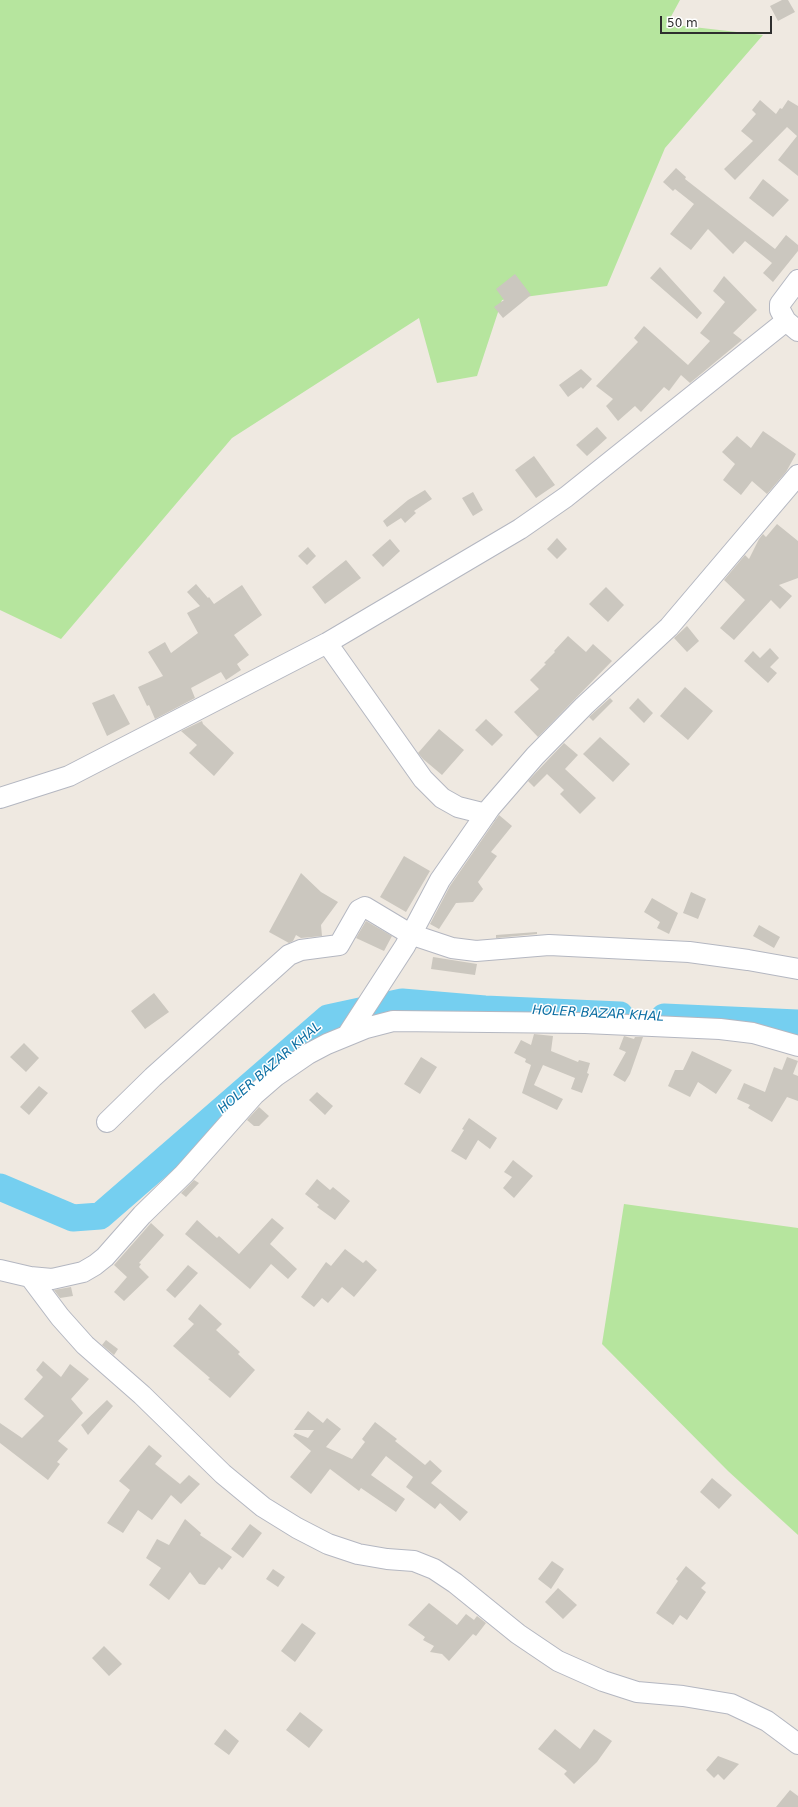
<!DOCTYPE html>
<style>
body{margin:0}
#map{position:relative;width:798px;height:1807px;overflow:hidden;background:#efe9e1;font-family:"DejaVu Sans",sans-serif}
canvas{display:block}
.scale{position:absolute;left:660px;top:16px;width:112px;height:18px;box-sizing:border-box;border:2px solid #2e2e2e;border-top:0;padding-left:5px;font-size:12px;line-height:14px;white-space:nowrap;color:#2e2e2e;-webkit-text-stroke:3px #fff;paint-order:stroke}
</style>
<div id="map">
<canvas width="798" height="1807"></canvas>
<div class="scale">50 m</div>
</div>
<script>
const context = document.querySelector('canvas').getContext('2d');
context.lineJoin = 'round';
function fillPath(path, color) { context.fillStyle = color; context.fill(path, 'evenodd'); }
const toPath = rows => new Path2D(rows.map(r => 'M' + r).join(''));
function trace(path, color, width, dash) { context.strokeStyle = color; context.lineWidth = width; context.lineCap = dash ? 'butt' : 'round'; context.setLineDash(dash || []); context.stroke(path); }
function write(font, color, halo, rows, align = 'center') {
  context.font = font + ' "DejaVu Sans",sans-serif'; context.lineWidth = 3; context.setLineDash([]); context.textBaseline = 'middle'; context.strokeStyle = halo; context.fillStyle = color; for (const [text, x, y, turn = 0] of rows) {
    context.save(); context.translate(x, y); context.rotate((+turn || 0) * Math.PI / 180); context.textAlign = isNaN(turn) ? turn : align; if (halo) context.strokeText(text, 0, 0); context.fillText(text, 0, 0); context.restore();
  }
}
const green = toPath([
 [0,0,680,0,667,24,763,35,665,148,607,286,502,300,477,376,437,383,419,318,232,438,61,639,0,610],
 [624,1204,798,1228,798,1535,728,1471,602,1344]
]);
const river = toPath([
 [664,1017,798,1023],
 [0,1187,73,1218,100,1216,328,1018,402,1002,485,1009,620,1015]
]);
const building = toPath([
 [782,0,788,0,795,12,778,21,770,6],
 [760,100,776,114,780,108,782,109,788,100,798,106,798,176,778,160,797,136,787,127,735,180,724,169,753,141,741,131,756,114,752,110],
 [676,168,686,177,685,179,775,249,786,235,798,245,798,251,773,282,763,273,772,263,745,241,733,254,708,229,691,250,670,234,694,204,675,189,673,191,663,182],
 [763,179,789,200,773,217,749,198],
 [660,267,702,313,697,319,650,278],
 [515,274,531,295,503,318,494,307,504,300,496,289],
 [724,276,757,310,733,333,742,340,690,383,681,375,669,391,664,387,641,412,635,406,618,421,606,406,613,399,596,386,638,342,634,338,644,326,688,365,710,341,700,333,725,302,713,291],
 [581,369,592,379,583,389,581,387,568,397,559,385],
 [597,427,607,438,587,456,576,445],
 [763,431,796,454,786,472,767,494,752,481,741,495,723,480,735,464,722,452,737,436,751,448],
 [534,456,555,485,536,498,515,470],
 [425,490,432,499,414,511,416,513,405,523,401,518,387,527,383,521,408,500],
 [473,492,483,510,473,516,462,498],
 [777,524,798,541,798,578,779,585,792,596,780,609,771,600,734,640,720,628,745,600,724,580,745,555,749,559,759,539,763,534,766,537],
 [557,538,567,549,557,559,547,549],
 [390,539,400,551,383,567,372,555],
 [308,547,316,556,307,565,298,556],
 [346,560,361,578,325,604,312,587],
 [196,584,208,598,209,597,214,604,242,585,262,615,234,635,249,655,237,664,241,670,226,680,221,672,191,688,195,698,155,719,149,705,147,706,138,687,163,676,148,652,165,642,171,653,198,633,187,613,200,606,187,592],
 [606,587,624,605,608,622,589,604],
 [687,626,699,641,687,652,674,638],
 [568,636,586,652,593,644,612,661,538,737,514,712,539,689,530,680,546,664,544,663,555,652,554,651],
 [770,648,779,658,770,667,777,673,768,683,744,661,753,651,760,658],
 [685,687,713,711,688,740,660,716],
 [114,694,130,724,107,736,92,703],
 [610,698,613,701,593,721,589,717],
 [638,698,653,713,644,723,629,708],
 [486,719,503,735,492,746,475,730],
 [202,721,203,724,234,753,214,776,189,753,197,745,181,731],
 [439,729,464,750,442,775,423,759,418,753],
 [600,737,630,764,613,782,583,754],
 [564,743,578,755,565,769,596,798,580,814,560,794,564,790,547,774,534,787,528,781],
 [499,815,512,826,491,852,497,856,478,882,483,889,473,902,456,903,439,929,430,924,450,886],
 [404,856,430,871,406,912,380,897],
 [301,873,321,892,338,902,321,925,322,936,301,938,296,935,293,941,289,943,269,932],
 [691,892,706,899,698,919,683,913],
 [652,898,678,913,669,934,657,928,660,922,644,912],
 [366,921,392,936,384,951,356,938],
 [759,925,780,937,774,948,753,936],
 [537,932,537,934,496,938,496,935],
 [433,957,477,964,475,975,431,969],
 [154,993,169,1012,145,1029,131,1011],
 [534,1034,553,1036,551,1051,578,1062,579,1060,590,1063,587,1073,589,1074,582,1093,571,1089,575,1078,543,1065,534,1085,563,1099,557,1110,522,1093,531,1065,525,1062,526,1059,514,1053,521,1040,531,1045],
 [624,1036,634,1039,635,1037,643,1037,630,1074,625,1082,613,1075,626,1052,619,1049],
 [24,1043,39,1058,26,1072,10,1057],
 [692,1051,732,1070,716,1094,698,1082,690,1097,668,1086,675,1070,683,1070],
 [421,1057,437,1067,420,1094,404,1084],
 [787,1057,798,1061,793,1074,798,1076,798,1101,787,1097,772,1122,748,1108,750,1105,737,1099,744,1083,765,1092,774,1067,782,1070],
 [39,1086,48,1093,29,1115,20,1107],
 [317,1092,333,1106,325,1115,309,1100],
 [259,1107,269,1116,259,1126,254,1126,247,1120],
 [469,1118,497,1138,490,1149,478,1140,466,1160,451,1151,464,1130,462,1129],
 [513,1160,533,1176,514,1198,503,1188,512,1177,504,1172],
 [317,1179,330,1190,333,1187,350,1201,335,1220,317,1207,319,1205,305,1194],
 [194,1180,199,1183,186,1197,181,1193],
 [272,1218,284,1228,270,1244,297,1269,288,1279,271,1264,250,1289,185,1234,197,1220,217,1238,219,1236,239,1254],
 [151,1223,164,1235,139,1263,141,1264,139,1267,149,1277,124,1301,114,1292,127,1277,114,1265],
 [345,1249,363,1263,366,1260,377,1270,354,1297,342,1287,328,1303,322,1298,314,1307,301,1297,326,1262,331,1266],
 [188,1265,198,1273,175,1298,166,1290],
 [71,1287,73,1296,60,1298,54,1290],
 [200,1304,222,1324,216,1330,240,1352,238,1354,255,1370,230,1398,208,1379,210,1378,173,1346,194,1324,188,1319],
 [106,1340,118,1349,114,1355,102,1345],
 [43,1361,61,1377,70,1364,89,1379,71,1399,83,1413,58,1441,68,1449,57,1462,60,1464,48,1480,0,1443,0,1423,22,1438,44,1416,24,1399,43,1377,36,1370],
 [107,1400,113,1406,88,1435,81,1425],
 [308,1411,323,1423,327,1418,341,1429,326,1447,352,1459,365,1442,362,1439,375,1422,397,1439,395,1441,425,1465,430,1460,442,1471,431,1483,468,1512,460,1521,440,1503,435,1509,406,1487,413,1477,386,1456,371,1475,405,1499,396,1512,361,1488,359,1491,330,1469,311,1494,290,1477,311,1451,293,1436,295,1433,308,1438,314,1430,294,1430],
 [149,1445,162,1456,155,1464,180,1484,189,1475,200,1484,181,1504,171,1495,152,1520,138,1510,123,1533,107,1523,130,1490,119,1481],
 [712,1478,732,1495,719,1509,700,1492],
 [185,1519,201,1533,200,1535,232,1557,222,1570,219,1567,205,1585,199,1584,190,1572,169,1600,149,1585,161,1568,146,1558,157,1539,169,1545],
 [250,1524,262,1533,243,1558,231,1549],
 [552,1561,564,1569,551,1589,538,1579],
 [686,1566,706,1583,701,1588,706,1592,687,1620,680,1615,673,1625,656,1613,678,1581,676,1579],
 [273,1569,285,1577,278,1587,266,1579],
 [558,1588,577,1605,563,1619,545,1602],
 [429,1603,457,1625,466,1614,474,1620,477,1616,486,1623,476,1636,473,1634,449,1661,442,1654,430,1652,434,1646,423,1640,425,1637,408,1625],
 [302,1623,316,1633,295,1662,281,1651],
 [104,1646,122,1664,109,1676,92,1658],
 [300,1712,323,1730,309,1748,286,1730],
 [225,1729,239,1741,229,1755,214,1744],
 [555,1729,580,1749,594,1729,612,1741,597,1762,574,1784,564,1774,567,1771,538,1749],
 [718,1756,739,1764,724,1780,718,1774,714,1778,706,1770],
 [790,1790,798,1796,798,1807,776,1807]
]);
const minor = toPath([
 [798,280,780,304,780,310,786,321,798,331],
 [327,643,423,779,442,798,458,807,486,814],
 [0,798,69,776,327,643,520,529,566,497,786,321],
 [348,1034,405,946,440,880,490,808,535,756,584,706,669,627,798,475],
 [107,1122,153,1077,289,955,301,950,339,945,359,910,365,907,410,934,452,948,476,951,549,945,689,952,748,960,798,969],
 [0,1270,30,1277,52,1279,83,1272,95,1265,105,1257,142,1215,184,1174,254,1095,276,1076,308,1054,327,1044,366,1028,393,1021,585,1023,720,1029,753,1033,798,1046],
 [30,1277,60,1317,85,1345,142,1395,223,1474,263,1507,297,1528,328,1544,358,1554,387,1559,414,1561,434,1569,455,1583,518,1634,558,1661,603,1681,637,1692,683,1696,731,1704,767,1721,798,1744]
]);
const waterNames = [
 ["HOLER BAZAR KHAL",598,1014,3],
 ["HOLER BAZAR KHAL",270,1068,-41]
];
fillPath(green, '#b6e59e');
trace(river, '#75cff0', 27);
fillPath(building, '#cbc7bf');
trace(minor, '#b4b7c1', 22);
trace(minor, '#fff', 20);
write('italic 13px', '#0d6fa3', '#fff', waterNames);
</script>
